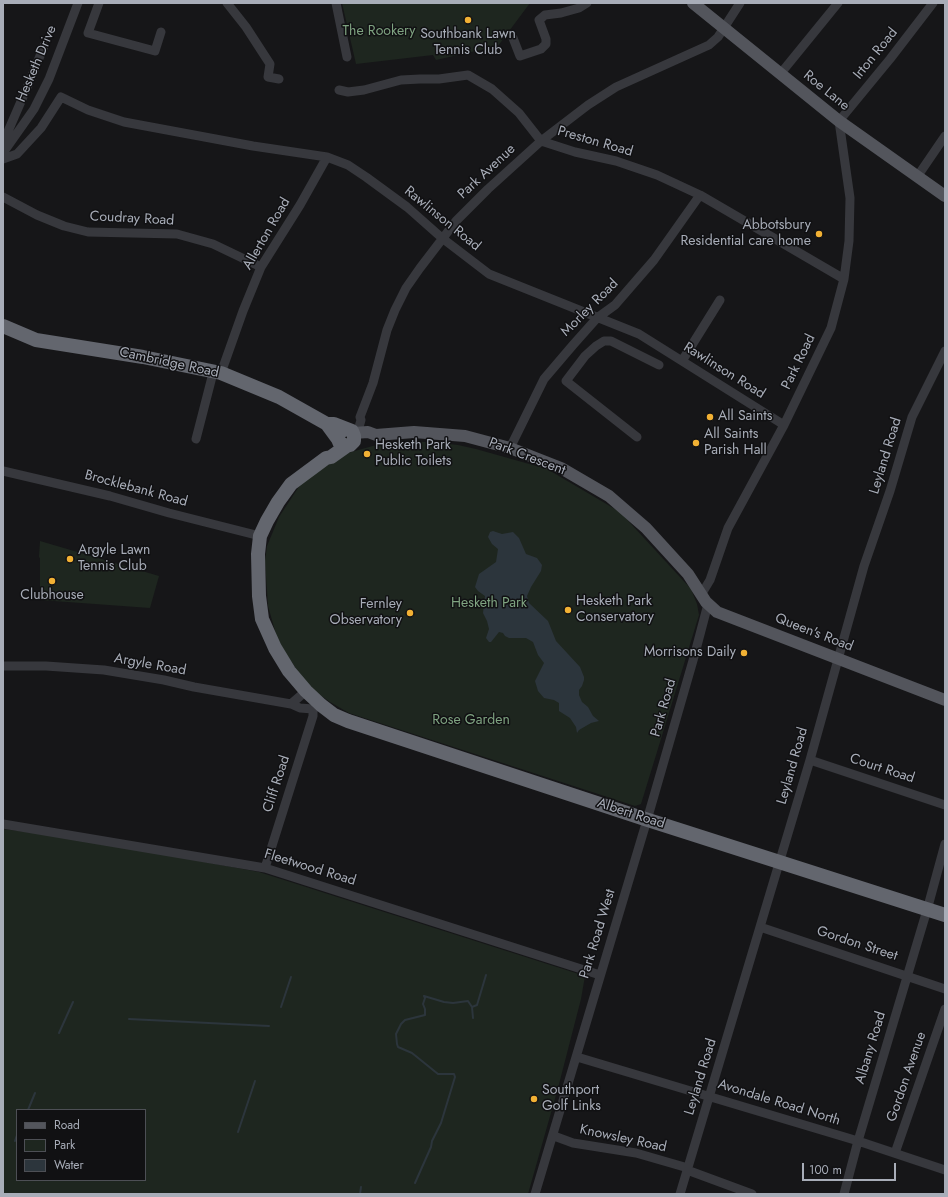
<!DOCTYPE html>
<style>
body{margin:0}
#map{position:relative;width:948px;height:1197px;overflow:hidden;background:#161618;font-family:Jost,sans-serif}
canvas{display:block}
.frame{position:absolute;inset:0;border:4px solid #a8adb8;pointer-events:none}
.legend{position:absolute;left:16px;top:1109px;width:130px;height:72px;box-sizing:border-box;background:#111113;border:1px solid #4d4f55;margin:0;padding:5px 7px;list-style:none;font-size:12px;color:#a8adb8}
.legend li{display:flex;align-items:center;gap:8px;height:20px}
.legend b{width:20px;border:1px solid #4d4f55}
.scale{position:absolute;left:802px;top:1163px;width:94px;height:18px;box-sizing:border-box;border:2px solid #a8adb8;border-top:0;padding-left:5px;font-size:12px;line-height:14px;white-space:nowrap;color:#a8adb8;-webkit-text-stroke:3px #111113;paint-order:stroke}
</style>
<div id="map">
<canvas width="948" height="1197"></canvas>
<div class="frame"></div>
<ul class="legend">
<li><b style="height:5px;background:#53555c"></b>Road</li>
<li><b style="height:11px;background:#1e261f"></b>Park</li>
<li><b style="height:11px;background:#2c353c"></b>Water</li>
</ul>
<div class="scale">100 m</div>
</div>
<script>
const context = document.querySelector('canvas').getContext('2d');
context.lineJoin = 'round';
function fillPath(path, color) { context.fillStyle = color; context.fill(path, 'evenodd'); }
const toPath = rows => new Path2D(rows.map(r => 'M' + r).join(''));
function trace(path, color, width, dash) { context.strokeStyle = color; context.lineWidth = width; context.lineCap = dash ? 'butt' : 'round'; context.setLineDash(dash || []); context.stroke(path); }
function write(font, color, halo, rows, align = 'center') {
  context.font = font + ' Jost,sans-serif'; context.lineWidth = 3; context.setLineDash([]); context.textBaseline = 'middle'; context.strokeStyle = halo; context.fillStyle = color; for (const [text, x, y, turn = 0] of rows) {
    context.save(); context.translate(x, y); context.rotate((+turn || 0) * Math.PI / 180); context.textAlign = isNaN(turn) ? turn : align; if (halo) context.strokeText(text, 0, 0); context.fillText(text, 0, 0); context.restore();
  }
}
const green = toPath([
 [342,3,530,3,498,46,436,60,433,55,356,64],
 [387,442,430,442,458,445,476,449,547,469,620,512,691,589,697,604,699,615,641,804,635,806,349,713,330,702,312,689,300,675,278,641,268,606,265,561,267,546,279,517,300,485,323,466,344,454],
 [40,541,159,576,150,608,40,600,40,558,39,557],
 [3,829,82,839,259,872,585,976,581,999,558,1088,528,1194,3,1194],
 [17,1110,145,1110,145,1180,17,1180]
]);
const water = toPath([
 [493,531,502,534,513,532,519,538,526,554,537,558,542,565,541,571,531,587,527,596,529,603,548,621,556,641,580,667,584,677,584,680,582,686,579,690,579,695,582,702,588,707,593,716,599,721,591,723,579,730,577,733,576,727,570,718,559,711,559,703,554,700,544,698,538,691,535,681,544,663,538,655,533,642,526,638,509,638,505,636,503,633,499,632,491,642,489,642,486,638,489,629,487,621,483,613,485,596,478,591,475,587,479,574,496,562,498,549,492,544,488,537,490,532]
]);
const stream = toPath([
 [281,1007,291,977],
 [472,1007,477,1005,486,975],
 [129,1019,269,1026],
 [59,1033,73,1002],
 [28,1110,35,1093],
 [238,1132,255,1081],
 [15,1141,17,1135],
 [415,1183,431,1147,432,1141,441,1123,455,1077,454,1074,438,1074,412,1053,398,1047,397,1044,396,1034,401,1024,405,1020,425,1015,425,1009,423,1004,425,998,424,996,444,1002,453,1003,468,1001,472,1007,473,1018],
 [360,1194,361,1187]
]);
const minor = toPath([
 [99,3,88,33,155,51,161,32],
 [227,3,246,27,270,64,268,77,279,79],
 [336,3,347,57],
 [513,38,520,56,541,49,546,44,546,39,539,20,545,15,561,13,579,8,587,3],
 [781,73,838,3],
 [339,90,348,92,364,90,401,80,420,79,439,79,468,75,492,89,519,113,541,141,575,152,616,161,657,175,700,195,844,279],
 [3,143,29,83,44,46],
 [3,153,34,109,49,79,78,3],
 [3,159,17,154,41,128,61,97,88,110,124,122,253,146,327,157,348,165,366,177,407,207,442,238,489,274,639,334,784,425],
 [917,177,945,136],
 [3,197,37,215,64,226,88,232,177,234,213,244,261,267],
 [682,361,720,300],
 [221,373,243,311,261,267,300,205,327,157],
 [353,433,359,427,361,420,360,417,373,383,387,330,395,310,406,288,420,268,456,221,488,189,541,141,588,105,616,87,709,45,718,37,740,3],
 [637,437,566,381,585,356,596,346,604,341,611,341,659,365],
 [196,439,213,373],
 [510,448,544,379,573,345,597,318,615,305,654,260,700,195],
 [3,471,110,496,169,513,260,536],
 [701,595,710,580,728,528,784,425,831,328,844,279,849,241,850,198,839,121,890,59,933,3],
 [3,666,46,666,104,670,164,680,194,687,291,704,300,708,313,709,321,705],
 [291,704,306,691],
 [810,760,945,805],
 [3,824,265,868,600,975],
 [265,868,313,716,313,709],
 [760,927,945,989],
 [577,1057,858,1141,945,1170],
 [554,1136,573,1143,636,1153,688,1168],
 [895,1153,945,1009],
 [687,1170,752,1194],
 [535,1194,647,820,694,657,708,604],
 [680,1194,810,760,864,566,890,491,912,417,945,351],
 [844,1194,858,1141,927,910,945,844]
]);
const major = toPath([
 [693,3,839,121,945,196],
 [354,433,368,432,376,435,414,432,465,436,510,448,561,468,609,496,646,528,688,574,706,602,717,612,945,700]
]);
const highway = toPath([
 [3,326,36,340,143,357,221,373,279,397,327,424,338,439],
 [327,424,334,424,352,431,354,436,354,441,350,445,346,446,339,442,338,437,339,432,346,429],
 [348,445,331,457,326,458,291,484,278,502,267,521,260,536,258,554,259,596,262,619,275,648,289,671,306,691,321,705,334,715,348,721,645,819,945,915]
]);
const markers = [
 [468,20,4,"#f2b134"],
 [819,234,4,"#f2b134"],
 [710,417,4,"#f2b134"],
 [696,443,4,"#f2b134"],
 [367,454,4,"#f2b134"],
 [70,559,4,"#f2b134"],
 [52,581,4,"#f2b134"],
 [568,610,4,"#f2b134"],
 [410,613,4,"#f2b134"],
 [744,653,4,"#f2b134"],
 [534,1099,4,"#f2b134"]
];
const parkNames = [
 ["The Rookery",379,32],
 ["Hesketh Park",489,604],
 ["Rose Garden",471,721]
];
const poiNames = [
 ["Southbank Lawn",468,35,"center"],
 ["Tennis Club",468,51,"center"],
 ["Abbotsbury",811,226,"right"],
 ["Residential care home",811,242,"right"],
 ["All Saints",718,417],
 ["All Saints",704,435],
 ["Parish Hall",704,451],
 ["Hesketh Park",375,446],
 ["Public Toilets",375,462],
 ["Argyle Lawn",78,551],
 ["Tennis Club",78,567],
 ["Clubhouse",52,596,"center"],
 ["Hesketh Park",576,602],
 ["Conservatory",576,618],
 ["Fernley",402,605,"right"],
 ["Observatory",402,621,"right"],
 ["Morrisons Daily",736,653,"right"],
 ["Southport",542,1091],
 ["Golf Links",542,1107]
];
const streetNames = [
 ["Irton Road",876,54,-51],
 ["Hesketh Drive",37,64,-67],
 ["Roe Lane",826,91,39],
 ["Preston Road",595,142,16],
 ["Park Avenue",487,172,-43],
 ["Coudray Road",132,219,3],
 ["Rawlinson Road",442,219,39],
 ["Allerton Road",267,234,-60],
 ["Morley Road",590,308,-45],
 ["Park Road",799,362,-64],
 ["Cambridge Road",169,363,12],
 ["Rawlinson Road",724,371,32],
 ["Leyland Road",886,456,-73],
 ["Park Crescent",527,457,21],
 ["Brocklebank Road",136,489,15],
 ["Queen's Road",814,633,21],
 ["Argyle Road",150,665,10],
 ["Park Road",664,708,-74],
 ["Leyland Road",793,766,-74],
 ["Court Road",882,769,18],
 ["Cliff Road",277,784,-72],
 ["Albert Road",631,814,18],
 ["Fleetwood Road",310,868,17],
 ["Park Road West",598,934,-73],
 ["Gordon Street",857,944,18],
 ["Albany Road",871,1048,-73],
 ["Leyland Road",701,1077,-73],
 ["Gordon Avenue",907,1077,-71],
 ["Avondale Road North",779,1103,17],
 ["Knowsley Road",623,1139,12]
];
fillPath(green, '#1e261f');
fillPath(water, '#2c353c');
trace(stream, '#2c353c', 2);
trace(minor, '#37383d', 9);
trace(major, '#53555c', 12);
trace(highway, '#63666e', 14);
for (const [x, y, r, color] of markers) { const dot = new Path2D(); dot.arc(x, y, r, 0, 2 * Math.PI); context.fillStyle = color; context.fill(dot); trace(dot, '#111113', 1.5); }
write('14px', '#7fa381', '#111113', parkNames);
write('14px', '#a8adb8', '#111113', poiNames, 'left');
write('14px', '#a8adb8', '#111113', streetNames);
</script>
